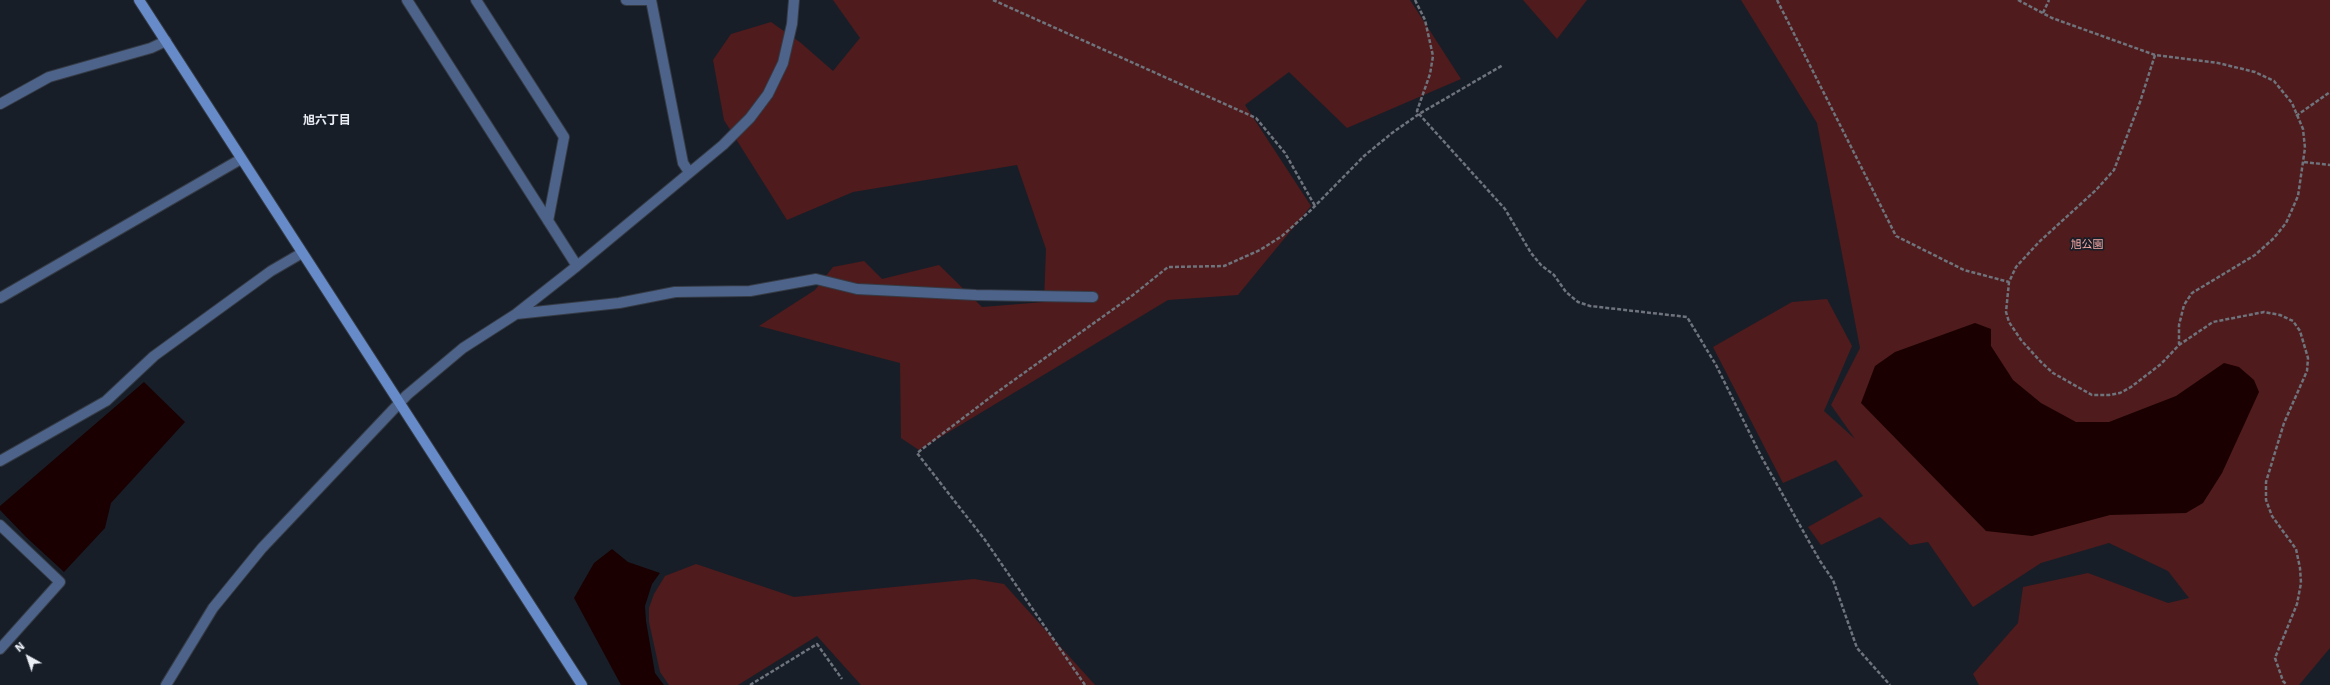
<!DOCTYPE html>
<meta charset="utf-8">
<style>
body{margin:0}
#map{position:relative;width:2330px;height:685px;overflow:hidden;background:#181e28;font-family:"Work Sans",sans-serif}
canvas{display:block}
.north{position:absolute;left:8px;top:637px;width:40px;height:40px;-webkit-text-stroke:3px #181e28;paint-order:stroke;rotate:320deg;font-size:11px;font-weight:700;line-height:16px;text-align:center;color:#eaeef5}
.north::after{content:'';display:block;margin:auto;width:14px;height:18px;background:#eaeef5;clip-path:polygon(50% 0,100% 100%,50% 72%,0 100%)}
</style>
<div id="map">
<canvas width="2330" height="685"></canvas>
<div class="north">N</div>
</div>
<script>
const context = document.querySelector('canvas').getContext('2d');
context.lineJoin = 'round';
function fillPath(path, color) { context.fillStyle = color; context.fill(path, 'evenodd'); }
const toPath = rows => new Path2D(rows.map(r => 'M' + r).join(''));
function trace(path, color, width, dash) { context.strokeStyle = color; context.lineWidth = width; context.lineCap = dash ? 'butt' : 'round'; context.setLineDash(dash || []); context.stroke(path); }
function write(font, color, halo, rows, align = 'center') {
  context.font = font + ' "Work Sans","Noto Sans JP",sans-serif'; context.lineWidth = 3.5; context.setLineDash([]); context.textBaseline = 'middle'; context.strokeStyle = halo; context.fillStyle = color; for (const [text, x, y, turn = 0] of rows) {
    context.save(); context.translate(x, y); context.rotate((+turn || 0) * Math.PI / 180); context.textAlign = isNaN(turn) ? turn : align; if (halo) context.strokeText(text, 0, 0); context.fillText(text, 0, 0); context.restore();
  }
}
const green = toPath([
 [833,0,1410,0,1461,79,1347,128,1289,72,1245,105,1311,206,1238,295,1168,300,919,450,901,438,900,363,759,326,815,290,833,267,864,261,882,279,939,265,982,307,1044,302,1046,249,1017,165,853,192,787,220,724,120,713,60,731,34,771,22,801,43,833,71,860,38],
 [1523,0,1587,0,1557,39],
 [1741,0,2330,0,2330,648,2299,685,1979,685,1973,674,2018,623,2023,587,2088,573,2168,603,2189,598,2168,571,2109,543,2041,563,1973,607,1928,542,1910,545,1880,517,1821,545,1808,527,1863,496,1836,460,1783,483,1713,347,1792,302,1827,299,1852,346,1824,411,1855,439,1831,405,1860,348,1817,123],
 [696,564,794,597,974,579,1004,584,1095,685,861,685,817,636,738,685,669,685,660,672,649,622,649,608,654,594,665,576]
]);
const water = toPath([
 [1975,323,1991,329,1991,346,2013,380,2041,403,2076,422,2109,422,2176,396,2224,363,2239,367,2254,380,2259,392,2222,473,2203,503,2186,513,2110,515,2032,536,1986,531,1861,403,1875,366,1895,352],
 [144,382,185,422,111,503,105,528,64,572,26,537,0,510,0,506],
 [612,549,628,562,660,573,652,584,645,606,646,621,655,673,664,685,621,685,574,598,594,563]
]);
const path = toPath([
 [993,0,1256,118,1285,153,1315,206],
 [1415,0,1425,20,1433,56,1430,74,1417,111,1419,114,1505,209,1531,253,1541,265,1554,275,1566,292,1578,302,1590,306,1687,317,1716,365,1761,456,1820,561,1833,580,1857,648,1890,685],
 [1777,0,1896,236,1964,270,2009,282],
 [2018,0,2052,18,2155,55,2218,63,2255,72,2274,81,2292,103,2303,129,2305,148,2298,196,2291,212,2286,223,2274,238,2255,255,2192,293,2184,305,2179,325,2179,344],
 [2043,13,2049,0],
 [2155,55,2140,102,2114,170,2096,190,2039,242,2016,267,2009,282,2006,312,2009,322,2021,340,2041,362,2053,373,2092,395,2109,395,2120,393,2131,387,2161,364,2179,345,2213,322,2264,312,2280,315,2293,321,2300,331,2308,358,2307,371,2284,423,2266,482,2266,500,2272,516,2296,549,2300,568,2301,583,2297,604,2275,658,2283,681,2287,685],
 [2296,116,2330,92],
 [2304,162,2330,165],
 [750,685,817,644,842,679],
 [1085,685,985,540,917,453,996,393,1133,295,1168,267,1224,266,1260,250,1282,236,1311,210,1364,156,1392,133,1419,114,1503,65]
]);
const street = toPath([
 [407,0,577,266],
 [476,0,564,137,548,221],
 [626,0,646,0],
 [651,0,683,163,689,172],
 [0,104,49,77,151,48,166,41],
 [0,298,241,159],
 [516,314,619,303,675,292,750,291,816,279,857,289,976,295,1093,297],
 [0,461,106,401,154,356,271,271,302,253],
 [0,525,60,582,0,649],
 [166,685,213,608,262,548,407,395,463,348,516,314,577,266,723,145,750,118,768,94,783,63,792,24,794,0]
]);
const secondary = toPath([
 [139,0,582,685]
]);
const parkNames = [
 ["旭公園",2087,245]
];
const neighbourhoodNames = [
 ["旭六丁目",327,120]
];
fillPath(green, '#4f1b1c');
fillPath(water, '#1a0000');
trace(street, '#353b45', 12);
trace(secondary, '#353b45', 12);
trace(path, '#6e737c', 2.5, [4, 2]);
trace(street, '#4d6389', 10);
trace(secondary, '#668bc8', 10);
write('11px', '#f7a8a4', '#181e28', parkNames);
write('bold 12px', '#eaeef5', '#181e28', neighbourhoodNames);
</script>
